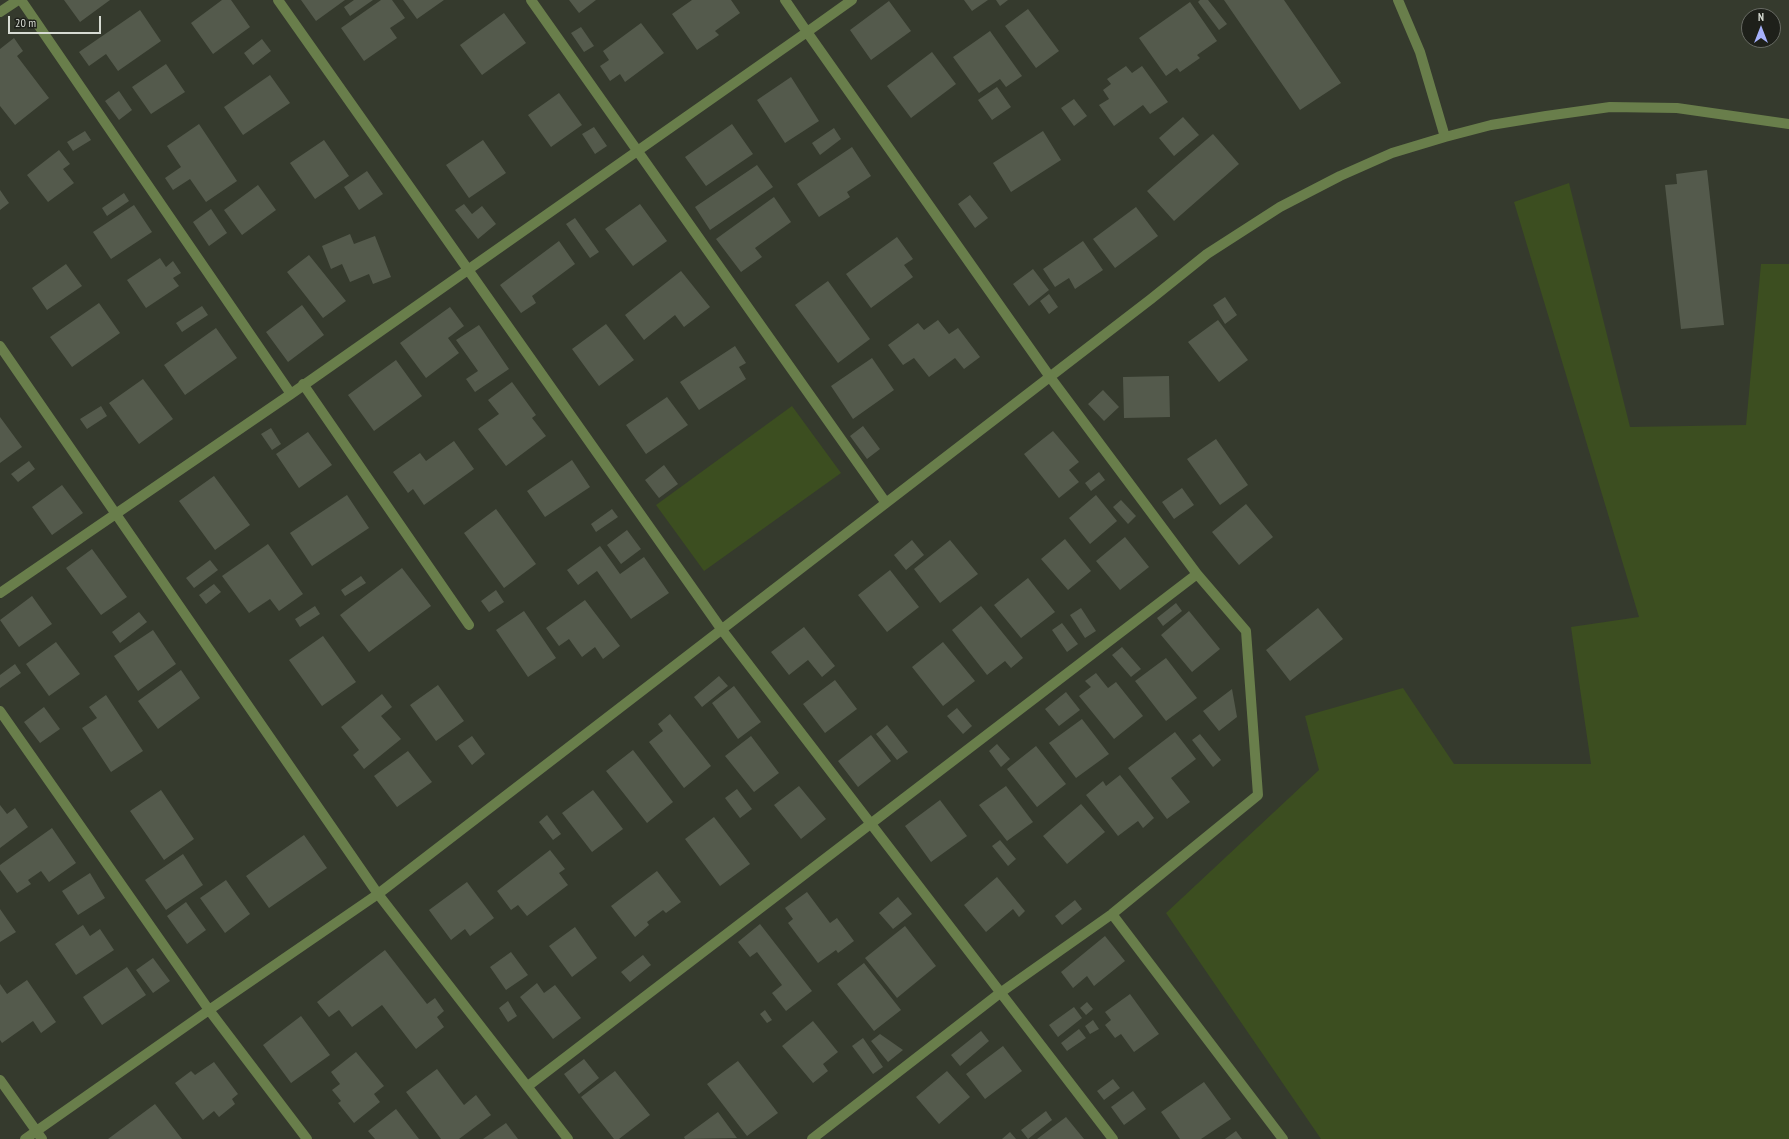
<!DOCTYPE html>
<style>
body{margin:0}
#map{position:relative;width:1789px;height:1139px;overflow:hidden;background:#353a2d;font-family:"PT Sans Narrow",sans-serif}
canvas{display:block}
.north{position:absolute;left:1741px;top:8px;width:40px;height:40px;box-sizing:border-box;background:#1e201a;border:1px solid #686b64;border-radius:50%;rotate:0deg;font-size:11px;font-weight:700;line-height:16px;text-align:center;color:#d7dbd3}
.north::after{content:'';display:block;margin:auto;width:14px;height:18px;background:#a6b1fc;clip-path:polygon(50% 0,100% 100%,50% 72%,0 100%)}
.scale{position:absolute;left:8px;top:16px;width:93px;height:18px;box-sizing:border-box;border:2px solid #d7dbd3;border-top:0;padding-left:5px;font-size:12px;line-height:14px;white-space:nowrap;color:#d7dbd3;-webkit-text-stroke:3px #1e201a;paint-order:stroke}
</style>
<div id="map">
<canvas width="1789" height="1139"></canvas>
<div class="north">N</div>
<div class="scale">20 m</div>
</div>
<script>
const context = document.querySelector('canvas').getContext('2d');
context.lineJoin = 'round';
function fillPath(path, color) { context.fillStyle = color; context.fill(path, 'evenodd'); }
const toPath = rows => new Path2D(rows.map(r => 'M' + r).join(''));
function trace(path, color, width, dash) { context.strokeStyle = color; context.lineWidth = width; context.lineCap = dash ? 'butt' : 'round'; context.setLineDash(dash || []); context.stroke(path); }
const green = toPath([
 [1569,183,1630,427,1746,425,1761,264,1789,264,1789,1139,1321,1139,1166,913,1319,770,1305,716,1403,688,1454,764,1591,764,1571,627,1639,617,1514,202],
 [792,406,841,473,704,571,656,505]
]);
const building = toPath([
 [64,0,110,0,80,22],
 [222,0,231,0,250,27,213,54,191,23],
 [301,0,345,0,316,21],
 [354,0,373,0,350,16,344,7],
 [381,0,392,0,405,18,390,28,397,38,364,61,341,28],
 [403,0,444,0,417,19],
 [569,0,596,0,579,13],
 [692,0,731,0,740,13,715,31,719,35,697,50,672,14],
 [964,0,988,0,972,11],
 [996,0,1008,0,1000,6],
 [1200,0,1208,0,1227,24,1219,30,1198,2],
 [1224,0,1284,0,1341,83,1300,110],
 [889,1,911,31,871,60,850,30],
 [1190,2,1217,41,1197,55,1200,58,1180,72,1177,68,1166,76,1139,38],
 [1028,9,1059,51,1036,68,1005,26],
 [140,10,161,41,118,71,106,54,89,66,79,52],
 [504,13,526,43,482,75,460,45],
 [641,23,664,53,625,82,620,74,610,81,600,66,609,60,603,51],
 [581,27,594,46,584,52,571,33],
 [990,31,1022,76,1006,87,1000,79,979,93,953,57],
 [14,38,23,51,17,56,49,98,15,125,0,106,0,49],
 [262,39,271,51,253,65,244,53],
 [932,52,956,84,911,118,887,86],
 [166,64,185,92,151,114,132,87],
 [1126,66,1132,73,1142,66,1168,102,1150,114,1143,105,1114,126,1099,105,1109,99,1103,90,1111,84,1107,79],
 [270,75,290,103,243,135,224,107],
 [791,77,819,121,785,143,757,100],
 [997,87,1011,107,992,120,978,100],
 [119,91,132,110,119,120,105,101],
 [559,93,582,125,551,147,528,115],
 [1074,99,1087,116,1074,126,1061,108],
 [1183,117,1199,135,1174,156,1159,138],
 [199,124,237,181,206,202,190,179,173,190,165,178,181,167,167,146],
 [732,124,753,154,706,186,685,157],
 [594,127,607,146,595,154,582,134],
 [834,128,841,139,820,155,812,143],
 [85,131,91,140,73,151,67,142],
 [1043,131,1061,160,1011,192,993,163],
 [1213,134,1239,164,1174,221,1147,191],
 [324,140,349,176,315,199,290,163],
 [483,140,506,173,469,198,446,165],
 [852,147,871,176,847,192,850,197,819,217,797,184],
 [59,150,70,164,63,169,74,183,48,202,27,175],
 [757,165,773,187,710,230,695,207],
 [1707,170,1724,325,1681,329,1665,185,1677,184,1676,174],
 [367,171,383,194,359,210,344,187],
 [258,185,276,210,242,235,224,210],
 [0,190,9,203,0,210],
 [124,193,129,201,107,216,102,208],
 [970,195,988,218,975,228,958,204],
 [774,197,791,222,755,248,762,257,741,272,716,239],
 [464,204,472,214,482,206,496,224,478,239,455,210],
 [640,204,667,241,633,266,605,229],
 [134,205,152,232,111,259,93,232],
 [1136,207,1158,236,1115,268,1093,239],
 [211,209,227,233,209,246,193,222],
 [575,218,599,252,590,258,566,224],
 [350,234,354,244,375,236,391,277,373,284,369,274,350,282,342,264,331,269,322,246],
 [897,237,913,259,904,265,913,277,871,308,846,274],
 [559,241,575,264,532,296,536,303,521,313,500,285],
 [1083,241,1103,270,1075,289,1069,278,1055,287,1043,269],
 [309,255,346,301,323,318,287,272],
 [160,258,166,267,173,261,181,273,173,278,179,286,146,308,127,280],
 [66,264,82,286,47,310,32,288],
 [1033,269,1049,290,1029,306,1013,284],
 [681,271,710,307,684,327,675,315,644,340,625,315],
 [828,281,870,339,838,363,795,305],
 [1049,294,1058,307,1049,314,1040,301],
 [1225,297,1237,315,1225,324,1213,305],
 [99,303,120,333,72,367,50,337],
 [302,305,324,335,288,362,266,332],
 [202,306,208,315,182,332,176,323],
 [450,307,464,326,448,338,459,353,426,378,400,343],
 [938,320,949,334,958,328,980,357,964,369,955,358,929,377,914,358,903,365,888,345,918,323,924,330],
 [1218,320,1248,360,1219,382,1188,342],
 [606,324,634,360,599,386,572,349],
 [479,325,509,369,475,392,466,379,478,371,456,340],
 [216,328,237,358,185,395,164,365],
 [735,346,746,363,739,367,746,379,699,410,680,382],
 [872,358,894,390,853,419,831,386],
 [396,360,422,396,374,431,348,395],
 [1169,376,1170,417,1124,418,1123,377],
 [143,379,173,419,139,444,109,403],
 [512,382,536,415,532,418,546,436,506,466,478,429,499,414,488,400],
 [1103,390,1119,407,1104,421,1088,404],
 [667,397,688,425,646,454,626,425],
 [101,406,107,416,87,429,80,419],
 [0,417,22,447,0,463],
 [863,426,880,449,867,459,850,436],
 [271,428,281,444,272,450,261,434],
 [1053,431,1079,462,1069,470,1079,482,1059,498,1024,454],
 [308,432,332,465,299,488,276,454],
 [1216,439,1248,485,1220,505,1187,459],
 [454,441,474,469,424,505,413,489,408,493,393,472,420,453,426,461],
 [572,460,590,487,545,517,527,491],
 [29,461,35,469,18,482,11,474],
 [664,465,678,484,659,498,645,480],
 [1099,472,1105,480,1091,491,1085,483],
 [214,476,250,525,215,550,179,501],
 [62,485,83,513,52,535,32,507],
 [1182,488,1194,505,1174,519,1162,502],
 [347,495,369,528,312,566,290,533],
 [1096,495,1117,521,1090,544,1069,518],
 [1121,500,1136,516,1128,524,1113,507],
 [1246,504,1273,537,1239,565,1212,532],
 [496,509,536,564,504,588,464,533],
 [612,509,618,517,596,532,591,524],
 [627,530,641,549,621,564,607,545],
 [1125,537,1149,567,1120,590,1096,561],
 [1065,539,1091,571,1068,590,1041,559],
 [912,540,924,555,906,570,894,555],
 [950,540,978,574,940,603,914,569],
 [268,544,303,594,279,611,270,599,249,613,222,576],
 [600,546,620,574,644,557,669,593,631,619,597,571,578,585,567,570],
 [92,549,127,597,101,615,66,568],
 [210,560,218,570,194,588,186,578],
 [402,568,431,606,369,652,340,615],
 [890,570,919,607,887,632,858,595],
 [361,576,366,583,345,596,341,590],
 [1028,578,1055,612,1021,638,994,605],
 [214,584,221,592,206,604,199,595],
 [496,590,504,602,489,612,481,601],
 [32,596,52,624,19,647,0,620],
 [585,600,620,646,603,659,595,647,582,657,569,639,559,646,546,628],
 [1176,603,1182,611,1163,626,1157,618],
 [315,606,320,614,300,627,295,619],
 [981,606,1023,658,1011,668,1005,661,987,675,952,630],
 [1081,608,1096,631,1085,638,1070,615],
 [1318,608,1343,639,1290,681,1266,650],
 [524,611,556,658,528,677,496,630],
 [1189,611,1220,649,1192,672,1161,635],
 [139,612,147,622,120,643,112,632],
 [1062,623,1078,644,1067,652,1052,630],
 [804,627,835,666,822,677,808,660,789,675,771,652],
 [153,630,176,664,138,691,114,656],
 [323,636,356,682,322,706,289,660],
 [56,642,80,674,49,696,26,664],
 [943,642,975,681,943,706,912,667],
 [1122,647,1141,669,1131,677,1112,655],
 [1166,658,1197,698,1166,721,1135,681],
 [15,664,21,673,0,688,0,675],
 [181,670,200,698,158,729,138,701],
 [1096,673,1108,688,1116,682,1143,716,1114,739,1079,696,1091,687,1085,681],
 [719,676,728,686,702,707,694,697],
 [835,680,857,709,825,733,803,704],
 [438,685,464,721,436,741,410,705],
 [734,686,761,722,738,739,712,703],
 [1232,689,1237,717,1219,731,1203,711],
 [1066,692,1080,710,1059,726,1045,709],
 [382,694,392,707,381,716,401,739,364,769,353,755,359,750,341,727],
 [106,695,143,751,111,772,82,728,97,718,89,707],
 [44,707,60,729,40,743,24,722],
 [957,708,972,726,963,734,947,716],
 [670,714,711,766,684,788,649,742,663,731,658,724],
 [1082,719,1109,754,1076,778,1049,743],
 [887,725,908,752,897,760,876,734],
 [1175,732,1196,759,1171,778,1190,802,1167,819,1128,768],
 [1200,734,1221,760,1213,767,1192,740],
 [871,735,891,761,858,787,838,761],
 [472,736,485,754,472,765,458,746],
 [751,736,779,773,754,792,725,756],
 [997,744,1010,759,1001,767,989,751],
 [1036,746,1066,784,1037,807,1007,769],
 [633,750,673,802,647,823,606,771],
 [408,751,432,782,397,807,374,776],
 [1120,775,1154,818,1143,828,1138,821,1118,836,1086,795,1103,781,1106,786],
 [799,786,826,819,801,839,774,805],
 [1006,786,1033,822,1007,841,979,805],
 [737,789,752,809,740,818,725,798],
 [161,790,194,839,164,860,130,811],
 [593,790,623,829,592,852,562,813],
 [940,800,967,836,931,862,905,826],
 [1081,804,1105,832,1067,864,1043,836],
 [0,805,7,814,15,808,28,827,0,848],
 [547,815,561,834,553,840,539,822],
 [714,817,750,864,720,886,685,839],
 [52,828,76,863,49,882,41,871,28,880,31,884,17,893,0,870,0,865],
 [304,835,327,868,269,908,246,876],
 [1000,840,1016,859,1008,866,992,846],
 [550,850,565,869,559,873,568,885,527,916,518,905,511,910,497,891],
 [183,854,203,885,166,910,145,880],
 [657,871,681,902,666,913,663,910,647,922,649,925,635,937,611,906],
 [90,873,105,898,78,915,62,891],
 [997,877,1025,911,1019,917,1013,909,986,932,964,905],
 [226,880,250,914,225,933,200,898],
 [467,882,494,918,470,936,465,929,451,940,429,910],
 [807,892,830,923,837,918,854,941,838,953,836,950,818,963,788,923,793,919,785,908],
 [898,897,912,914,893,929,879,913],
 [1075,900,1082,909,1062,925,1055,916],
 [186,902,206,930,187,944,167,916],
 [0,909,16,932,0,942],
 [760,924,812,991,786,1011,772,993,782,985,757,952,750,957,738,942],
 [83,925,90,936,100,929,114,950,76,975,55,944],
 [905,926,936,966,897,998,865,958],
 [575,927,597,958,572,977,549,946],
 [1105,936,1125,961,1094,986,1087,976,1073,988,1061,972],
 [385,950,427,1004,435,998,444,1011,437,1017,444,1027,416,1049,382,1005,352,1027,339,1010,329,1017,317,1002],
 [511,952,528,975,506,990,490,967],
 [643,955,651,965,630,982,621,972],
 [153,958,170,981,153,993,136,970],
 [864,963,901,1010,874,1031,837,984],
 [127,967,146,995,102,1025,83,997],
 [27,980,56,1022,41,1033,33,1021,2,1043,0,1040,0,984,7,994],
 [537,983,544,993,555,985,581,1018,553,1039,520,997],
 [1130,994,1159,1034,1134,1052,1121,1034,1115,1038,1105,1025,1111,1020,1105,1012],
 [508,1001,517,1016,508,1022,499,1008],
 [1087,1002,1093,1009,1086,1015,1080,1008],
 [1074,1007,1082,1018,1058,1037,1049,1025],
 [765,1010,772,1020,767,1023,760,1014],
 [301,1016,330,1055,291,1083,263,1045],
 [1093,1020,1099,1029,1090,1034,1085,1026],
 [813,1021,838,1052,823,1064,828,1071,813,1083,782,1046],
 [1079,1029,1086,1038,1067,1051,1061,1043],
 [981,1031,989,1041,960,1066,951,1055],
 [880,1034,903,1050,888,1062,871,1041],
 [863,1038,883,1067,873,1074,852,1046],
 [1003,1046,1022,1071,985,1099,966,1074],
 [356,1052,384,1086,374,1094,380,1102,354,1123,338,1103,341,1101,332,1090,340,1084,331,1072],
 [584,1059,599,1078,579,1094,564,1074],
 [738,1061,778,1113,747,1136,707,1084],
 [214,1062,238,1094,232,1099,235,1104,219,1117,214,1111,203,1120,175,1083,191,1071,195,1075],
 [437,1069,464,1105,476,1095,491,1115,459,1139,441,1139,406,1092],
 [615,1071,650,1115,619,1139,614,1139,581,1097],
 [947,1071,970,1097,939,1124,916,1097],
 [1113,1079,1120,1088,1104,1100,1097,1091],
 [1204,1082,1231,1119,1201,1139,1180,1139,1161,1112],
 [1133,1091,1146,1109,1124,1125,1111,1107],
 [155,1104,182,1139,108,1139],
 [396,1109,419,1139,375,1139,368,1131],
 [1046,1111,1052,1120,1028,1139,1021,1130],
 [718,1112,737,1138,685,1139,684,1137],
 [1066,1117,1084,1139,1037,1139],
 [506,1123,518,1139,483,1139],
 [1236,1131,1242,1139,1225,1139],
 [1010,1132,1016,1139,1002,1139]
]);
const minor = toPath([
 [21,0,291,394],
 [278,0,722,630,1113,1139],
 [531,0,886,503],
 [1398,0,1420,52,1445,137],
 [0,12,18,0],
 [0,346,378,894,568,1139],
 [303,384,469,625],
 [0,593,291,394,807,32,785,0],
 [0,711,209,1010,307,1139],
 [1112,914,1283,1139],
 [0,1080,42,1139],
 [528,1086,1197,574,1050,377,807,32,852,0],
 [25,1139,209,1010,378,894,1151,299,1207,254,1280,207,1340,176,1392,153,1445,137,1491,125,1546,116,1610,107,1677,108,1789,124],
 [812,1139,1000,993,1112,914,1258,795,1246,631,1197,574]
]);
fillPath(green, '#3c4e20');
fillPath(building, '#545a4c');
trace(minor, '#697e4b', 10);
</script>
